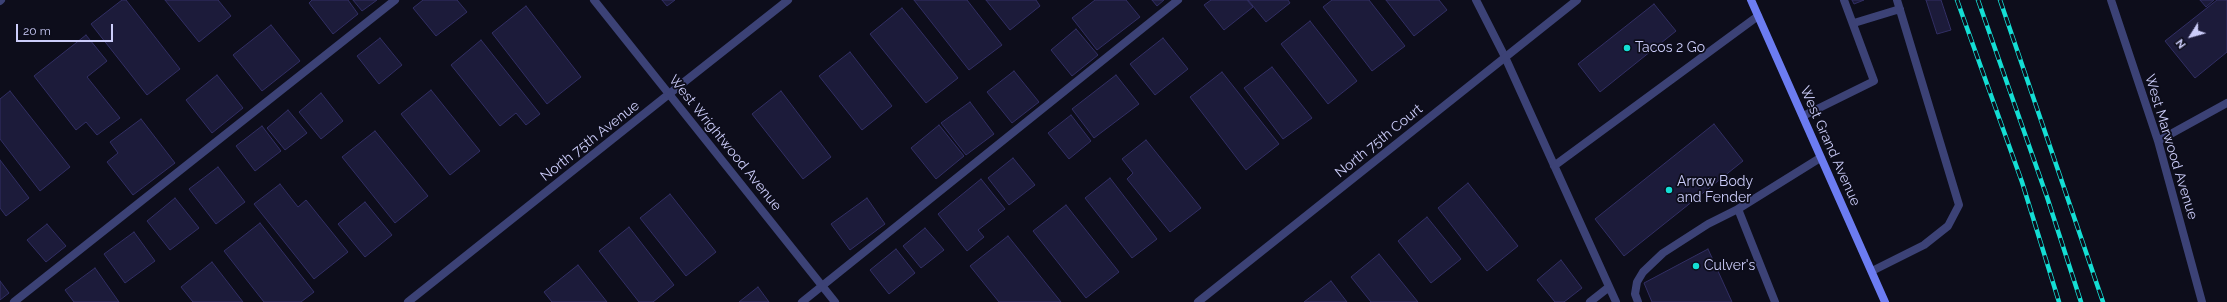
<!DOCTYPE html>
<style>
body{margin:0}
#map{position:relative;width:2227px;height:302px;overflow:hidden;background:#0d0d1b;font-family:Raleway,sans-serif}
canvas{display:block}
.north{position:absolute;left:2171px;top:16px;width:40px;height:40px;-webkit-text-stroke:3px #0d0d1b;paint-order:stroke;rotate:233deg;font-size:11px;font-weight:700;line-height:16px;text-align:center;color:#cccdfa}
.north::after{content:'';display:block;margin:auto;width:14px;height:18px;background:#cccdfa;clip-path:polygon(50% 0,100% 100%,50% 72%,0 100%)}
.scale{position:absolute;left:16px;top:24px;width:97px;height:18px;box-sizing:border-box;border:2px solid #cccdfa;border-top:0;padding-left:5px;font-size:12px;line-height:14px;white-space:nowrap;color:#cccdfa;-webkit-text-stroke:3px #0d0d1b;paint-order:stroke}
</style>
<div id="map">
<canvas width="2227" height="302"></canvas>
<div class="north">N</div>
<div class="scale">20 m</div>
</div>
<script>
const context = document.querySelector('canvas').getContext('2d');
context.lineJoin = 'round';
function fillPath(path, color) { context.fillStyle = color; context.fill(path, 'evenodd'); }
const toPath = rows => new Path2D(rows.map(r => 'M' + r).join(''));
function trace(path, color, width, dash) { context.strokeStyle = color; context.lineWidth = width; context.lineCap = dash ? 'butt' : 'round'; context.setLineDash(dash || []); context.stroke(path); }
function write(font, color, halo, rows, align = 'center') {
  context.font = font + ' Raleway,sans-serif'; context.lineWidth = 3.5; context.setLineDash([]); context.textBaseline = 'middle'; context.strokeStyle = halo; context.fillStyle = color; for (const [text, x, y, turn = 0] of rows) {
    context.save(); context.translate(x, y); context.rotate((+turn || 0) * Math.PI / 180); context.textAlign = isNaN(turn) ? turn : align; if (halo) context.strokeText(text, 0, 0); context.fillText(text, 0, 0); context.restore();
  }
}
const building = toPath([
 [122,0,126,0,180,69,147,95,91,24,122,0],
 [165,0,218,0,231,16,199,42,165,0],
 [312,0,348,0,358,14,333,34,309,3,312,0],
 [353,0,377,0,362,11,353,0],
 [423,0,457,0,467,12,436,36,413,8,423,0],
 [662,0,675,0,667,6,662,0],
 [914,0,967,0,1002,45,969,70,914,0],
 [986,0,1036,0,1040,6,1010,30,986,0],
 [1095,0,1126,0,1140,17,1097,50,1072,18,1095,0],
 [1152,0,1164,0,1157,6,1152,0],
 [1211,0,1247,0,1253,7,1224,30,1204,5,1211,0],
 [1248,0,1288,0,1290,3,1266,22,1248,0],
 [1332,0,1369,0,1405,46,1372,71,1323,7,1332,0],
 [1386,0,1439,0,1447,10,1414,36,1386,0],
 [1852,0,1864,0,1854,4,1852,0],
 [1926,0,1941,0,1951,30,1937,34,1926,0],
 [2200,0,2214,0,2206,7,2200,0],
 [2217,0,2227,0,2227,52,2195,78,2165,41,2217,0],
 [1654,4,1676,31,1600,92,1578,64,1654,4],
 [526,6,581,77,547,104,492,33,526,6],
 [902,8,958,78,926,103,870,34,902,8],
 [1310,21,1357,81,1328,104,1281,44,1310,21],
 [271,25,300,61,262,91,233,55,271,25],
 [1076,29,1098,55,1072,76,1051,50,1076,29],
 [86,35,107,61,87,77,120,118,97,135,86,122,76,130,34,76,86,35],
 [380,38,402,65,379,84,357,56,380,38],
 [1163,38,1188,69,1155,95,1130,64,1163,38],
 [481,40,540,114,526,125,516,113,500,126,451,65,481,40],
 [850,52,892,106,862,130,819,76,850,52],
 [1272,67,1312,118,1283,139,1244,88,1272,67],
 [1014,71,1039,102,1012,123,987,92,1014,71],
 [1222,72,1279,144,1246,170,1190,97,1222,72],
 [217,75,243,108,212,133,186,100,217,75],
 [1116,75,1139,104,1094,138,1072,109,1116,75],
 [431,90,480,151,450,175,401,114,431,90],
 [10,91,70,167,40,191,0,139,0,99,10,91],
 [781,91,831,157,803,179,752,114,781,91],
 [321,93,343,121,321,139,299,112,321,93],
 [970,102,994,134,966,155,941,123,970,102],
 [288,110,307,133,285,150,267,128,288,110],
 [1071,115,1091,141,1069,159,1048,133,1071,115],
 [141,119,175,163,133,195,107,162,118,153,110,142,141,119],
 [1714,124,1743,161,1624,256,1595,219,1714,124],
 [939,125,964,156,936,179,911,148,939,125],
 [262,126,281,151,255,171,236,146,262,126],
 [375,131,428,196,395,223,342,157,375,131],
 [1146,140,1201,208,1170,232,1127,179,1133,173,1122,159,1146,140],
 [1013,158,1035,185,1009,205,988,178,1013,158],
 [0,160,29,198,6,216,0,208,0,160],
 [218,167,245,202,216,224,189,189,218,167],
 [1110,178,1157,239,1132,258,1085,198,1110,178],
 [981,179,1005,209,978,230,984,237,967,251,938,214,981,179],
 [1468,183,1518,246,1487,271,1438,208,1468,183],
 [280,184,298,207,306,200,348,252,314,279,254,204,280,184],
 [670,194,716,252,686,276,640,218,670,194],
 [175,198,199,228,170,250,147,221,175,198],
 [867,198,885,224,850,250,831,224,867,198],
 [365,202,392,235,365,257,338,224,365,202],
 [1066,205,1119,272,1086,298,1033,231,1066,205],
 [1427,217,1461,259,1431,283,1398,241,1427,217],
 [260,223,314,292,301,302,264,302,224,251,260,223],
 [47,224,66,246,46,262,27,240,47,224],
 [629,227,674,285,653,302,639,302,599,251,629,227],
 [925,228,944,250,921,268,903,246,925,228],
 [134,232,155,261,125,283,104,254,134,232],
 [1008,236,1061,302,999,302,970,266,1008,236],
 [896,249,915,273,889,294,870,270,896,249],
 [1708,249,1732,302,1652,302,1644,283,1708,249],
 [1379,254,1418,302,1371,302,1351,277,1379,254],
 [1561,260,1582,288,1564,302,1555,302,1537,280,1561,260],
 [212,262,243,302,193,302,181,287,212,262],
 [578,265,607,302,552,302,544,292,578,265],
 [95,268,119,302,74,302,65,290,95,268],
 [0,281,9,293,0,300,0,281],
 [1331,281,1347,302,1304,302,1331,281],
 [758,287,769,302,739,302,758,287]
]);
const service = toPath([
 [1476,0,1505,57,1616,302],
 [1854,23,1900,9],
 [1803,116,1874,81,1844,0],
 [1554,166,1758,16],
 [1872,271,1924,245,1948,226,1959,205,1897,0],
 [14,302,395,0],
 [802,302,1178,0],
 [1590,302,1609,287],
 [1638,302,1635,294,1637,282,1643,272,1663,253,1708,224,1738,209],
 [1775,302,1738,209,1820,158]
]);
const minor = toPath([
 [594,0,835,302],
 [2111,0,2158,141,2202,302],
 [0,1,1,0],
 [2158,141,2227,103],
 [408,302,669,94],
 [1198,302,1577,0]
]);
const tertiary = toPath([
 [669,94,788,0]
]);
const secondary = toPath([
 [1751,0,1885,302]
]);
const rail = toPath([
 [1957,0,2022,182,2059,302],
 [1978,0,2047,197,2081,302],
 [2000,0,2103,302]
]);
const markers = [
 [1627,48,4,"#14ded4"],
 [1669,190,4,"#14ded4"],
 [1696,266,4,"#14ded4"]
];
const poiNames = [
 ["Tacos 2 Go",1635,48],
 ["Arrow Body",1677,182],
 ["and Fender",1677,198],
 ["Culver's",1704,266]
];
const streetNames = [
 ["North 75th Avenue",590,141,-38],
 ["North 75th Court",1379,141,-39],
 ["West Wrightwood Avenue",725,143,51],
 ["West Grand Avenue",1830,146,66],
 ["West Marwood Avenue",2171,147,73]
];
fillPath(building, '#1c1b3a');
trace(building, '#322f64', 1);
trace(service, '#3c4276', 8);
trace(minor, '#3c4276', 8);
trace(tertiary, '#3c4276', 8);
trace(secondary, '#6c7cf1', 8);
trace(rail, '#14ded4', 4.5);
trace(rail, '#0d0d1b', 3, [9]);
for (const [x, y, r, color] of markers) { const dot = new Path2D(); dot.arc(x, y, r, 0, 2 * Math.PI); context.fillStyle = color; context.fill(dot); trace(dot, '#0d0d1b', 1.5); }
write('14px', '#cccdfa', '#0d0d1b', poiNames, 'left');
write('14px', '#cccdfa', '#0d0d1b', streetNames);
</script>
